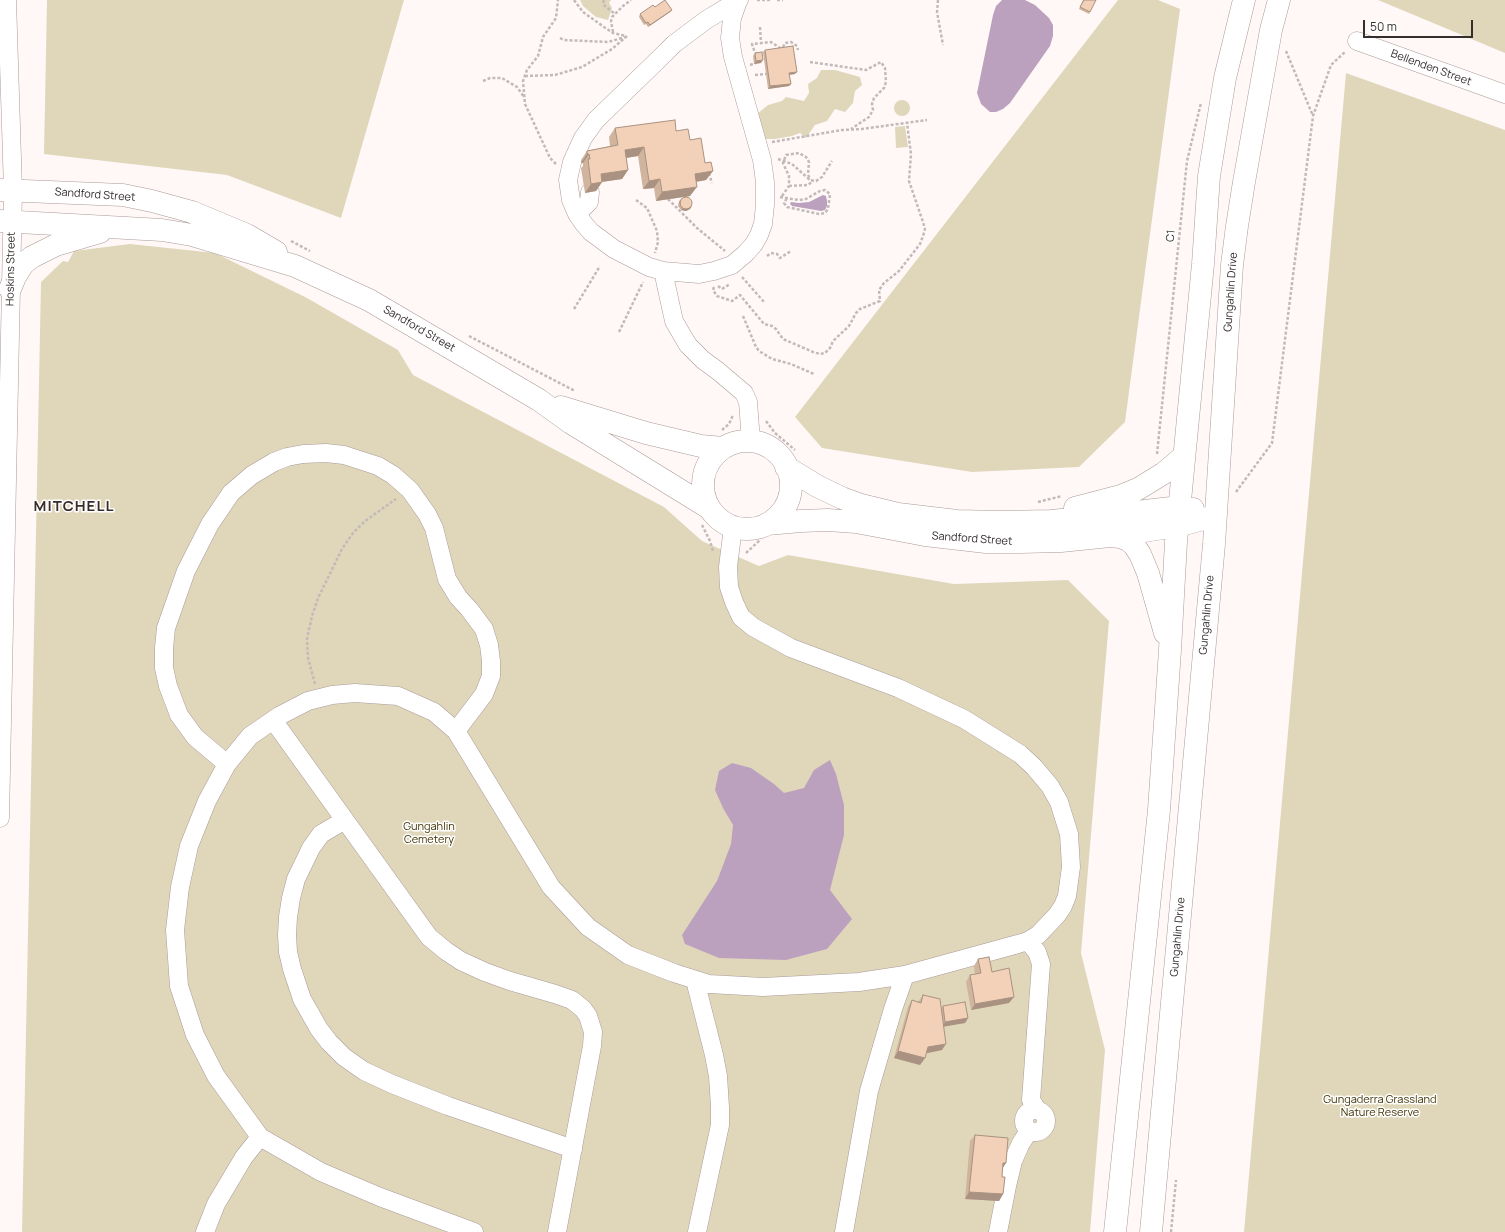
<!DOCTYPE html>
<style>
body{margin:0}
#map{position:relative;width:1505px;height:1232px;overflow:hidden;background:#fff8f7;font-family:Manrope,sans-serif}
canvas{display:block}
.scale{position:absolute;left:1363px;top:20px;width:110px;height:18px;box-sizing:border-box;border:2px solid #342e2d;border-top:0;padding-left:5px;font-size:12px;line-height:14px;white-space:nowrap;color:#342e2d;-webkit-text-stroke:3px #fff;paint-order:stroke}
</style>
<div id="map">
<canvas width="1505" height="1232"></canvas>
<div class="scale">50 m</div>
</div>
<script>
const context = document.querySelector('canvas').getContext('2d');
context.lineJoin = 'round';
function fillPath(path, color) { context.fillStyle = color; context.fill(path, 'evenodd'); }
const toPath = rows => new Path2D(rows.map(r => 'M' + r).join(''));
function trace(path, color, width, dash) { context.strokeStyle = color; context.lineWidth = width; context.lineCap = dash ? 'butt' : 'round'; context.setLineDash(dash || []); context.stroke(path); }
function write(font, color, halo, rows, align = 'center') {
  context.font = font + ' Manrope,sans-serif'; context.lineWidth = 3; context.setLineDash([]); context.textBaseline = 'middle'; context.strokeStyle = halo; context.fillStyle = color; for (const [text, x, y, turn = 0] of rows) {
    context.save(); context.translate(x, y); context.rotate((+turn || 0) * Math.PI / 180); context.textAlign = isNaN(turn) ? turn : align; if (halo) context.strokeText(text, 0, 0); context.fillText(text, 0, 0); context.restore();
  }
}
const green = toPath([
 [47,0,404,0,341,218,227,175,44,154],
 [580,0,611,0,609,3,612,8,608,20,596,17,583,6],
 [1118,0,1158,0,1180,9,1125,422,1079,467,972,472,822,448,795,417],
 [1378,0,1505,0,1505,53],
 [821,70,835,70,860,77,862,85,855,91,853,103,845,112,835,109,827,121,815,125,806,138,800,133,792,136,775,139,762,139,763,128,756,122,757,114,768,105,782,101,786,97,804,101,809,93,808,84,817,78],
 [1346,73,1505,130,1505,1232,1244,1232],
 '894 108a8 8 0 1 1 16 0a8 8 0 1 1-16 0Z',
 [905,126,908,147,896,148,895,127],
 [130,244,215,253,307,298,398,350,413,375,664,507,702,541,759,566,788,555,954,584,1068,580,1109,621,1081,953,1105,1050,1090,1232,22,1232,41,282,63,261,68,262,74,251]
]);
const water = toPath([
 [1002,0,1025,0,1035,5,1049,18,1053,25,1053,36,1050,46,1010,103,1003,109,996,112,990,112,981,104,977,93,993,15,996,6],
 [823,195,826,196,827,201,827,206,825,210,821,211,792,206,790,204,791,202,799,203,809,202],
 [830,760,836,774,844,805,844,835,830,890,852,919,827,949,786,960,719,958,685,944,682,935,717,881,731,844,733,825,723,808,715,790,719,771,732,763,751,768,774,784,784,793,804,788,814,770]
]);
const path = toPath([
 [574,0,583,12,604,27,613,33,626,36],
 [604,0,603,3,605,6,615,14],
 [757,0,771,0],
 [777,0,783,0],
 [938,0,937,12,943,45],
 [760,27,761,43],
 [613,32,611,21,612,17,623,6,631,0],
 [560,38,564,40,608,42,625,37],
 [1286,51,1313,116],
 [757,55,754,50,752,44,771,42,780,48,783,47,785,43,791,42,797,46,798,50],
 [810,62,866,70,881,62,885,68,886,82,884,88,874,98,872,104,873,110,869,117,851,129],
 [750,65,756,63],
 [755,75,766,74],
 [525,76,555,75,582,67,612,49,627,36],
 [483,81,490,78,502,78,517,87,524,97],
 [772,142,842,130,862,129,927,120],
 [778,159,792,164,810,180,816,181,822,177,832,161],
 [556,164,550,158,525,104,523,81,527,70,538,56,543,37,556,18,558,0],
 [708,174,709,174,712,183],
 [789,186,808,185,813,181],
 [782,196,789,186,789,176,783,163,786,155,799,153,806,157,809,162,808,174,810,180],
 [780,197,792,199,799,200,806,199,820,191,825,190,830,194,828,209,825,213,819,214,787,207,784,203,787,198],
 [668,199,697,228,725,251],
 [636,200,647,208,657,231,658,242,655,253],
 [291,241,310,251],
 [767,256,771,253,777,254,780,258,791,251],
 [742,277,764,302],
 [718,286,722,289,730,284],
 [714,287,713,290,717,296,732,301,740,295,764,324,772,326,776,329,783,339,813,352,820,354,825,353,830,348,833,341,849,326,856,313,860,309,880,301,879,290,884,283,899,271,920,244,923,236,925,229,923,222,909,181,911,154,907,123],
 [574,309,600,266],
 [743,316,756,347,759,351,772,359,791,364,814,374],
 [619,332,643,282],
 [469,336,575,391],
 [766,421,775,433,795,450],
 [722,430,729,424,733,415],
 [1157,454,1187,161,1201,103],
 [1236,492,1272,443,1313,116,1331,65,1346,51],
 [1038,502,1062,496],
 [702,525,710,541,713,551],
 [746,553,760,540],
 [315,684,308,658,307,639,312,616,318,598,342,549,353,533,365,521,396,499],
 [1171,1232,1176,1180]
]);
const minor = toPath([
 [738,1,732,18,730,38,733,57,762,160,765,182,765,205,763,224,759,235,754,244,745,254,732,265,714,271,699,274,663,271,649,267,614,249,591,232,584,224,577,214,571,200,568,180,572,162,583,138,596,120,664,54,674,44,706,20,739,0],
 [1357,41,1505,94],
 [577,214,589,202,590,192],
 [663,271,674,321,682,335,688,345,703,360,718,371,744,393,748,402,751,441],
 [733,527,728,567,729,587,734,602,741,617,753,627,791,648,898,688,964,719,1020,754,1034,767,1050,786,1059,802,1069,834,1071,867,1067,896,1063,906,1057,915,1038,935,1028,941,1018,944,905,975,893,1009,869,1091,844,1232],
 [273,720,429,937,446,951,461,961,485,972,510,981,555,994,572,1000,583,1009,588,1016,593,1032,592,1046,557,1232],
 [227,764,195,737,179,715,168,686,164,668,164,648,166,628,186,571,210,524,231,493,252,475,274,462,287,457,303,454,326,453,344,455,378,466,393,475,410,490,427,514,434,528,447,579,458,597,469,609,484,629,489,645,491,661,491,676,484,694,456,731],
 [0,818,13,190,7,0],
 [345,820,321,834,311,848,296,879,291,898,288,917,287,935,288,952,292,969,302,999,319,1029,329,1042,344,1057,364,1071,392,1084,448,1106,573,1149],
 [1028,941,1037,952,1041,964,1031,1100,1037,1110],
 [695,980,714,1055,718,1076,720,1107,720,1125,697,1232],
 '1024 1121a11 11 0 1 1 22 0a11 11 0 1 1-22 0Z',
 [205,1232,216,1204,244,1157,260,1137],
 [474,1232,380,1197,321,1172,260,1137,216,1076,195,1035,179,986,175,930,180,887,189,846,207,801,227,764,250,736,279,716,308,701,332,695,355,693,398,696,434,712,456,731,551,887,588,927,628,955,674,973,709,984,763,987,859,982,905,975],
 [998,1232,1007,1186,1013,1161,1021,1143,1029,1131]
]);
const major = toPath([
 [0,190,123,195,152,201,192,212,247,235,276,252],
 [0,221,162,230,192,235,295,266,369,300,539,400,571,423,709,508],
 [10,289,15,277,23,264,32,257,56,245,100,232],
 [561,407,646,433,701,446,723,448],
 '703 485a44 44 0 1 1 88 0a44 44 0 1 1-88 0Z',
 [786,467,817,486,842,498,861,505,898,514,957,521,1001,522,1051,521,1093,517,1171,508,1193,509],
 [1075,508,1121,496,1138,489,1164,473,1183,457],
 [767,524,801,521,828,520,856,522,925,535,986,542,1020,542,1061,541,1110,536,1177,526,1215,516],
 [1111,536,1120,537,1128,540,1134,545,1140,554,1148,573,1165,633],
 [1115,1232,1159,810,1170,650,1176,542,1203,264,1209,176,1225,78,1244,0],
 [1151,1232,1214,544,1232,265,1237,226,1244,182,1271,30,1279,0]
]);
const wall = toPath([
 [1083,0,1095,0,1089,14,1079,9],
 [655,7,672,10,670,12,648,27,646,24,644,25,639,17,640,14],
 [765,50,795,74,789,75,791,84,789,86,768,89,763,52],
 [755,53,761,63,754,64,753,56],
 [615,128,676,131,690,140,705,163,713,171,706,180,696,182,690,196,686,197,690,209,686,211,681,210,678,206,679,201,681,199,684,197,656,201,654,188,643,189,638,156,626,158,628,170,622,179,602,182,596,191,585,193,581,168,583,166,583,163,581,163,581,160,587,151,610,146,609,137],
 [978,959,992,972,1009,1003,971,1010,966,982,970,975,975,974,974,966],
 [923,995,941,1008,943,1006,968,1018,965,1023,944,1026,942,1050,926,1053,925,1058,920,1065,894,1058,908,1007,912,1000,918,1002],
 [975,1135,1006,1163,1002,1169,1002,1177,1003,1194,999,1201,965,1199,970,1141]
]);
const shadedWall = toPath([
 [672,10,670,12,648,27,650,25],
 [763,60,761,63,754,64,756,61],
 [797,72,795,74,787,75,789,73],
 [791,84,789,86,768,89,770,86],
 [644,147,638,156,619,159,625,150],
 [587,154,589,154,583,163,581,163],
 [628,170,622,179,594,183,601,174],
 [713,171,706,180,689,183,695,174],
 [660,179,654,188,643,189,649,181],
 [602,182,596,191,585,193,591,184],
 [697,187,690,196,656,201,662,192],
 [692,206,690,209,686,211,681,210,683,208],
 [1014,997,1009,1003,971,1010,975,1004],
 [968,1018,965,1023,942,1027,945,1022],
 [946,1044,942,1050,923,1054,928,1047],
 [898,1051,925,1058,920,1065,894,1058],
 [1003,1163,1006,1163,1001,1170],
 [969,1192,1003,1194,999,1201,965,1199]
]);
const building = toPath([
 [665,0,672,10,650,25,648,22,646,23,640,14,653,5,655,7,665,0],
 [1084,0,1096,0,1090,12,1080,7,1084,0],
 [793,46,797,72,789,73,791,84,770,86,765,50,793,46],
 [762,52,763,60,756,61,755,53,762,52],
 [675,120,676,131,688,129,690,140,701,138,705,163,711,162,713,171,695,174,697,187,662,192,660,179,649,181,644,147,625,150,628,170,601,174,602,182,591,184,588,159,590,159,589,154,587,154,587,151,618,145,615,128,675,120],
 '680 203a6 6 0 1 1 12 0a6 6 0 1 1-12 0Z',
 [989,957,992,972,1009,968,1014,997,975,1004,970,975,981,973,978,959,989,957],
 [923,995,940,999,946,1044,928,1047,925,1058,898,1051,912,1000,921,1003,923,995],
 [965,1002,968,1018,945,1022,943,1006,965,1002],
 [975,1135,1008,1138,1006,1163,1003,1163,1002,1177,1005,1177,1003,1194,969,1192,975,1135]
]);
const streetNames = [
 ["Bellenden Street",1431,68,20],
 ["Sandford Street",95,195,4],
 ["C1",1171,236,-84],
 ["Hoskins Street",11,269,-89],
 ["Gungahlin Drive",1231,292,-86],
 ["Sandford Street",419,329,30],
 ["Sandford Street",972,539,4],
 ["Gungahlin Drive",1207,615,-85],
 ["Gungahlin Drive",1178,937,-85]
];
const parkNames = [
 ["Gungahlin",429,827],
 ["Cemetery",429,840],
 ["Gungaderra Grassland",1380,1100],
 ["Nature Reserve",1380,1113]
];
const districtNames = [
 ["MITCHELL",74,507]
];
fillPath(green, '#e0d7bb');
fillPath(water, '#bba1be');
trace(minor, '#aa9a98', 19);
trace(major, '#aa9a98', 23);
trace(path, '#c1bab9', 2.5, [3, 2]);
trace(minor, '#fff', 18);
trace(major, '#fff', 22);
fillPath(wall, '#d0b49e');
fillPath(shadedWall, '#a99281');
fillPath(building, '#f2d1b8');
trace(building, '#a99281', 1);
write('11px', '#342e2d', '#fff', streetNames);
write('11px', '#403304', '#fff', parkNames);
context.letterSpacing = '1px';
write('bold 15px', '#392c2b', '#fff', districtNames);
context.letterSpacing = '0px';
</script>
